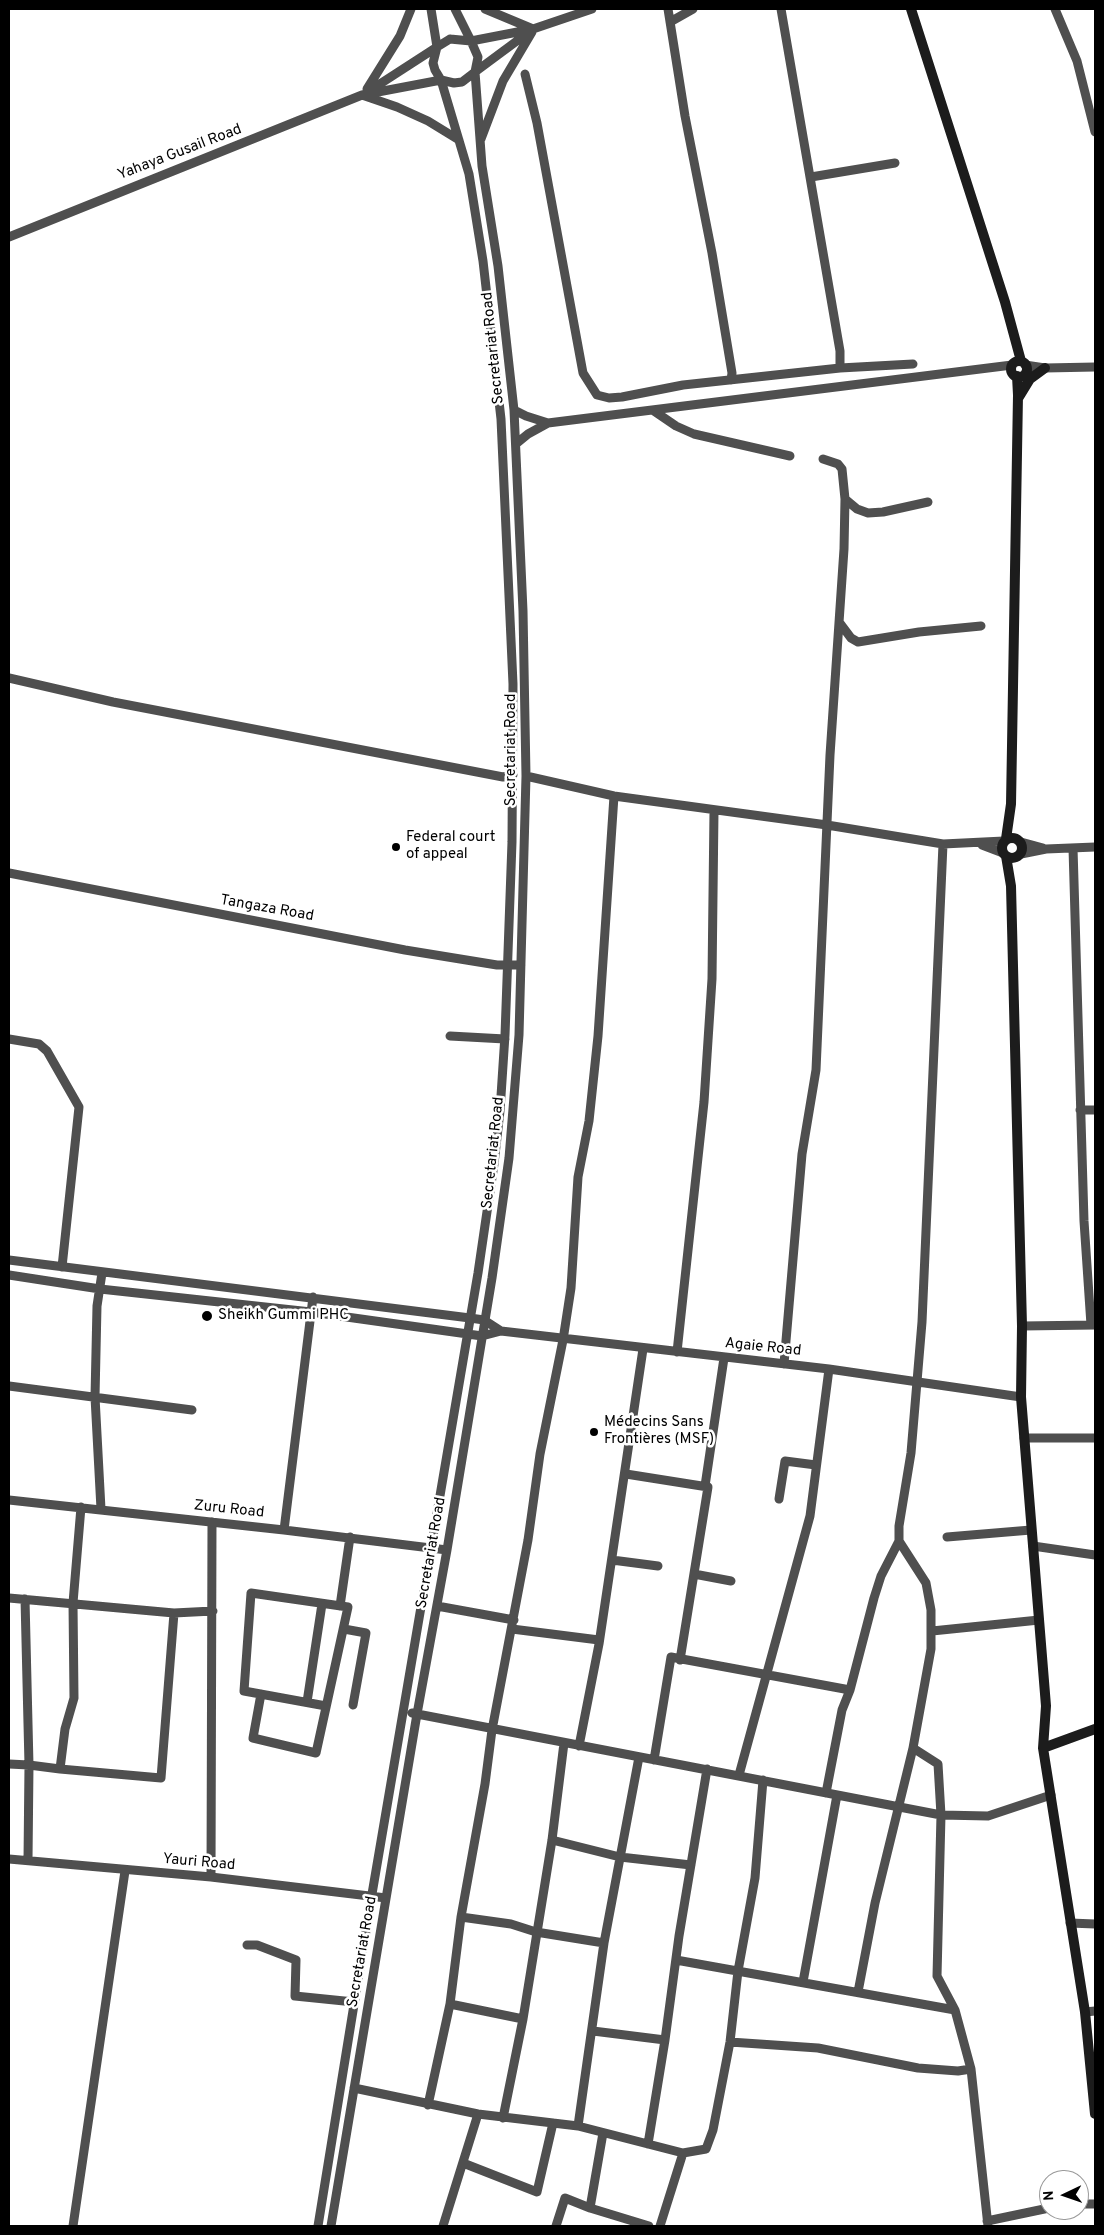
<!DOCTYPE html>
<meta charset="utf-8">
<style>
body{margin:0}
#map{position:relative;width:1104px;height:2235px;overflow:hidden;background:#fff;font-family:Overpass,sans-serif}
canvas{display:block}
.frame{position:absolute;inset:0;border:10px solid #000;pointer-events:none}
.north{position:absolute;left:1039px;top:2170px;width:50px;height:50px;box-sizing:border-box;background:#fff;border:1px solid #999;border-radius:50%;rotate:267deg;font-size:14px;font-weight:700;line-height:20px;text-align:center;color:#000}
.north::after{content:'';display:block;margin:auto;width:18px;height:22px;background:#000;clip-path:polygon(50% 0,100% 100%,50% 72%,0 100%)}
</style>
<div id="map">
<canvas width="1104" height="2235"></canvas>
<div class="frame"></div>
<div class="north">N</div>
</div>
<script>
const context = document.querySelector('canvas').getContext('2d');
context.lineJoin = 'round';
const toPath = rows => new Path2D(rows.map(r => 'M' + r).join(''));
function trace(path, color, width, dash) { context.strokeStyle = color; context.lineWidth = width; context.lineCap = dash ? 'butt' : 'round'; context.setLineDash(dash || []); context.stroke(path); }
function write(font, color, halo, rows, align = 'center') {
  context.font = font + ' Overpass,sans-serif'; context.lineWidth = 5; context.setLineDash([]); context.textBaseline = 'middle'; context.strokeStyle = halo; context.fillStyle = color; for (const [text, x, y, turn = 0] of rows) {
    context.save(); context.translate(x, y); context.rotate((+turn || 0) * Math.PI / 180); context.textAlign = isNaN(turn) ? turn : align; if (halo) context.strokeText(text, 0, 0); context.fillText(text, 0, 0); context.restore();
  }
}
const street = toPath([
 [455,9,471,41,533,29,592,9],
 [485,9,533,29],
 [668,9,685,116,712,253,732,373,731,380],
 [781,9,840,351,840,368],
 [1055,9,1077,61,1095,132],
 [670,22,693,9],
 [450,39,471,41,478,57,475,72,462,82,454,83,441,80,435,70,433,63,437,47,450,39],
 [525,74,537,123,583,373,597,395,609,398,622,397,683,385,840,368,913,364],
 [367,89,400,36,411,9],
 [369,91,437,47,431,9],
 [362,95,397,107,428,121,459,140],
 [481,139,503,81,532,32],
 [811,177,895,163],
 [9,237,362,95,441,80,469,174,483,261,501,419,513,684,512,842,505,1035,500,1111,494,1164,478,1273,372,1894,318,2226],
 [1025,365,1045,368,1095,367],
 [1026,372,1040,369],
 [514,410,526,416,548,423],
 [654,411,676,426,694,434,790,456],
 [517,443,528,434,548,423,1012,365],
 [845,499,857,509,868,513,883,512,928,502],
 [839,622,851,638,858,642,919,632,981,626],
 [9,678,113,702,503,777,513,775],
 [526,776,614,796,827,825,943,844,1004,841],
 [1021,842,1043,848],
 [982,845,1003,853],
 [1073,848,1084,1221,1091,1325],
 [1021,854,1046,849,1095,847],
 [9,873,405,950,497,965,521,965],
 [450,1036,505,1039],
 [9,1039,39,1044,47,1051,79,1107,62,1267],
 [1080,1110,1095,1110],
 [9,1260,470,1318,484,1320,501,1331],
 [9,1275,100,1289,311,1312,482,1336,501,1331,829,1369,1021,1397],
 [1022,1326,1095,1325],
 [677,1352,704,1102,712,979,714,811],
 [784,1364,802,1154,816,1070,830,755,844,549,845,499,842,469,838,464,823,459],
 [9,1386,192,1410],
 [1024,1438,1095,1438],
 [626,1474,708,1487,680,1660],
 [705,1486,724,1358],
 [779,1499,785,1461,816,1465],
 [9,1500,284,1530,447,1550],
 [101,1509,95,1397,97,1306,102,1273],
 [284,1530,313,1297],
 [947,1537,1031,1530],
 [1033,1546,1095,1555],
 [612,1560,658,1566],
 [694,1574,731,1581],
 [9,1598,174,1613,213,1611],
 [25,1599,29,1765,60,1769,161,1778,174,1613],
 [340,1606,350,1537],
 [437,1606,514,1620],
 [344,1629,366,1633,353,1705],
 [512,1629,599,1640],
 [932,1631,1039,1620],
 [261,1694,253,1738,316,1753,348,1607,251,1593,244,1691,326,1706],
 [307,1702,322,1604],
 [412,1713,941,1815,988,1816,1051,1795],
 [579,1746,599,1644,643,1349],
 [913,1748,938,1764,941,1815,937,1976,955,2010,971,2069,988,2226],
 [654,1760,671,1657,850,1690],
 [9,1764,29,1765,28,1860],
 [60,1769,65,1729,74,1698,73,1603,81,1507],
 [739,1775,810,1516,829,1369],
 [826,1793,842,1710,850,1690,874,1598,881,1576,899,1541,899,1526,911,1453,922,1322,943,844],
 [552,1840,620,1857,691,1865],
 [9,1859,211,1877,386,1898],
 [211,1877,212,1522],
 [461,1917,511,1924,536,1932,604,1943],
 [1070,1923,1095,1924],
 [247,1945,257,1945,296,1960,295,1996,354,2002],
 [676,1960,955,2010],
 [803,1982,837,1795],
 [858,1992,875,1903,913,1748,931,1649,931,1610,926,1583,899,1541],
 [450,2004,523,2019],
 [1085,2012,1095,2011],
 [593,2031,665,2040],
 [730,2042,818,2048,918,2068,958,2071,971,2069],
 [354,2088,478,2114,578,2126,683,2153,706,2149,713,2130,730,2042,738,1971,755,1878,763,1780],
 [428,2105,450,2004,461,1917,485,1784,492,1730,528,1540,540,1454,563,1340,571,1288,578,1177,589,1121,598,1036,614,796],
 [503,2118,523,2019,552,1840,564,1743],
 [578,2126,604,1943,639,1757],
 [603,2133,590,2208,649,2226],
 [648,2144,665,2040,679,1936,707,1769],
 [463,2163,537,2192,553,2123],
 [1079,2204,1095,2204],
 [987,2221,1049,2208],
 [73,2226,125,1871],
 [331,2226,417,1714,447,1550,492,1278,509,1158,519,1035,526,776,523,611,514,410,498,266,482,166,475,72,533,29],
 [443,2226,478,2114],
 [556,2226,565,2198,590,2208],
 [660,2226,683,2153]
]);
const secondary = toPath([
 [911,9,1005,302,1021,361],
 '1011 369a8 8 0 1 1 16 0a8 8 0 1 1-16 0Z',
 [1019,397,1030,379,1045,368],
 '1002 848a10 10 0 1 1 20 0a10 10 0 1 1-20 0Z',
 [1006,839,1011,804,1018,395,1017,376],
 [1006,856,1011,886,1022,1326,1021,1397,1046,1706,1043,1748,1085,2012,1095,2114],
 [1043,1748,1095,1729]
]);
const markers = [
 [396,847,5,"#000"],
 [207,1316,6,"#000"],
 [594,1432,5,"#000"]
];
const streetNames = [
 ["Yahaya Gusail Road",180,153,-21],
 ["Secretariat Road",494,348,-96],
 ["Secretariat Road",512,750,-90],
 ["Tangaza Road",267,909,10],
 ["Secretariat Road",494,1153,-84],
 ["Agaie Road",763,1348,6],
 ["Zuru Road",229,1510,6],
 ["Secretariat Road",432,1553,-80],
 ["Yauri Road",199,1863,5],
 ["Secretariat Road",363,1952,-80]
];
const poiNames = [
 ["Federal court",406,838],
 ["of appeal",406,855],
 ["Sheikh Gummi PHC",218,1316],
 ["Médecins Sans",604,1423],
 ["Frontières (MSF)",604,1440]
];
trace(street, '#4f4f4f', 9);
trace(secondary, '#1c1c1c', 10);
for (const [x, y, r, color] of markers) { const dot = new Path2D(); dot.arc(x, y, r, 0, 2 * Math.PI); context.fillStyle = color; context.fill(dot); trace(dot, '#fff', 2); }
write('15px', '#000', '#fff', streetNames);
write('15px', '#000', '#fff', poiNames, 'left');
</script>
